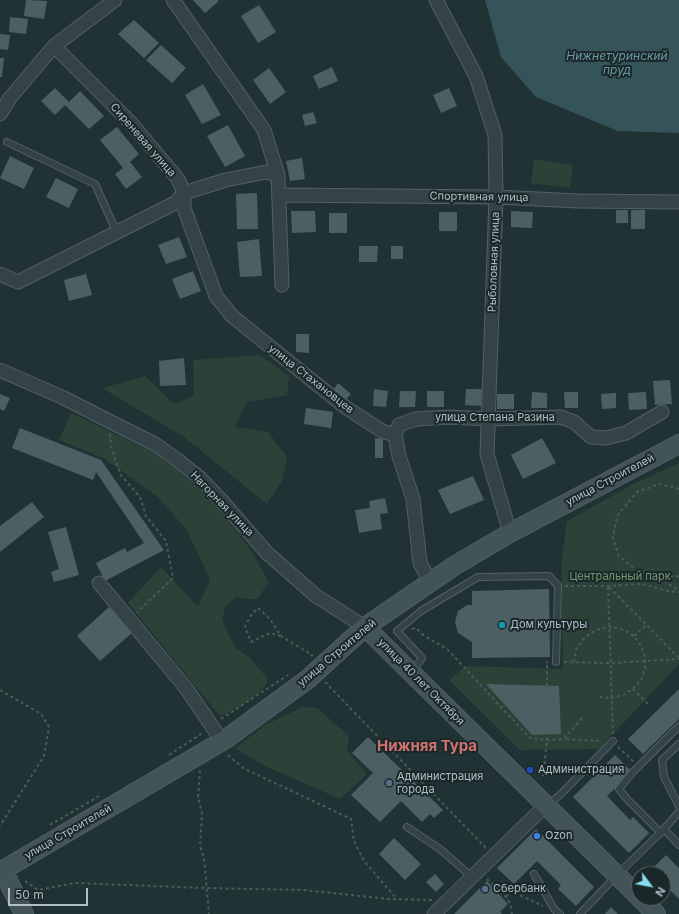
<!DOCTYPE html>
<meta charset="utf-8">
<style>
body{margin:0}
#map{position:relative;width:679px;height:914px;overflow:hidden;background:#213235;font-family:Inter,sans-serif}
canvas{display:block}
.north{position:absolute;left:631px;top:866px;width:40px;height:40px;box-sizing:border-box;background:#1a282a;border:1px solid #566467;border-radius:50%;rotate:122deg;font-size:11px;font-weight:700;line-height:16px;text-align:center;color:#afbfc3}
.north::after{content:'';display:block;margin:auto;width:14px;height:18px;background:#86ddf0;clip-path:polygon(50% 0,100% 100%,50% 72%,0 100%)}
.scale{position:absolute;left:8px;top:888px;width:80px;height:18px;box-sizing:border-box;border:2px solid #afbfc3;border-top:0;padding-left:5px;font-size:12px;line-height:14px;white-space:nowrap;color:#afbfc3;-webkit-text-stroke:3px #1a282a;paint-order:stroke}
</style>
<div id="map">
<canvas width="679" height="914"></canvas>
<div class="north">N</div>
<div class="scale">50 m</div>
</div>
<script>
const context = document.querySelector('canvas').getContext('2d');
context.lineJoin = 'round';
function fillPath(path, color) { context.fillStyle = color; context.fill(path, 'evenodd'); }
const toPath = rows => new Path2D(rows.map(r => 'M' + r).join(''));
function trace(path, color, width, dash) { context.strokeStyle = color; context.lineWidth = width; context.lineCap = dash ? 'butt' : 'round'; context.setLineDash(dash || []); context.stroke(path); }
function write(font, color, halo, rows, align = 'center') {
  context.font = font + ' Inter,sans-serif'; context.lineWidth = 4; context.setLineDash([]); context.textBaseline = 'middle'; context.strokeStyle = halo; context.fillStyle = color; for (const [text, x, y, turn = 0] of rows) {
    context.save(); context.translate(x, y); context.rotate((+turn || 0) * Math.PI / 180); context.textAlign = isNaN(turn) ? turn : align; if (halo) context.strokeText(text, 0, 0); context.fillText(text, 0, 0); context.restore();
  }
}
const green = toPath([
 [534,159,573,165,570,188,531,183],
 [260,355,289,376,287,395,247,402,235,427,268,432,287,457,282,481,267,504,184,437,102,388,145,376,174,404,194,396,193,360],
 [71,413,154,452,212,498,250,549,269,582,257,599,247,599,236,597,226,605,222,619,231,640,236,648,249,657,268,679,265,686,252,699,236,709,220,716,128,603,161,567,198,607,210,579,186,529,158,497,103,458,59,440],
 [679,463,679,664,599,749,520,750,449,680,466,666,563,669,561,585,562,556,567,521,635,483],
 [302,707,317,708,349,736,347,751,367,774,340,799,265,766,235,748,265,725]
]);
const water = toPath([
 [485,0,679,0,679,133,618,131,536,97,501,57]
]);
const building = toPath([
 [26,0,47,1,44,19,24,16],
 [193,0,217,0,219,1,205,13],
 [259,5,276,32,258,43,241,16],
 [10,17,28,19,26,34,9,32],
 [134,20,159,43,144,58,118,34],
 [0,34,10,35,8,50,0,49],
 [161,45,186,68,172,83,146,60],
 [0,58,4,58,2,77,0,77],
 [332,67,338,81,319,89,313,76],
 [269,68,286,92,270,104,253,80],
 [203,84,221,115,202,124,185,95],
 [55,88,69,102,80,91,104,116,89,129,65,105,55,115,41,101],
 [449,88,457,106,441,113,433,95],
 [313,112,317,123,305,126,302,115],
 [228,125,245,156,225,167,207,136],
 [117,127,139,154,130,162,142,177,126,189,115,174,123,168,100,140],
 [10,156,34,168,24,189,0,178],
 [302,158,305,179,290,181,286,161],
 [56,178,78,189,69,208,46,197],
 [257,193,258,229,237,229,236,194],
 [616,210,628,210,628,223,616,223],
 [631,210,645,210,645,229,631,229],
 [291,211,315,211,316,232,292,233],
 [511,211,533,212,532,228,511,227],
 [439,212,457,212,457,231,439,231],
 [329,213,347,213,347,233,329,233],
 [179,237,187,257,166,264,158,245],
 [259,239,262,276,240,277,237,242],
 [359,246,378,246,377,262,359,262],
 [391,246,403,246,403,259,391,259],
 [193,271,201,291,180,299,172,279],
 [86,274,92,295,69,301,64,280],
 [296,334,309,334,309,353,296,352],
 [184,358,186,385,160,386,159,361],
 [670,380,672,404,655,405,653,381],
 [338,383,351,394,344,402,332,392],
 [374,389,388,391,386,407,373,406],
 [466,389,482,389,481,406,465,405],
 [400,391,416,391,415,407,399,407],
 [427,391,444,391,444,407,427,407],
 [532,392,547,393,547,408,531,408],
 [564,392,578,392,578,408,565,408],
 [646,392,647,409,629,410,628,393],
 [616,393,616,408,602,409,601,394],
 [0,394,10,398,4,411,0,409],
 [497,394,514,394,514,409,497,409],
 [306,408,333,412,331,428,304,424],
 [20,428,101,460,164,550,105,581,96,563,125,548,127,552,144,543,96,472,93,480,12,448],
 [375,438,383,439,383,458,375,458],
 [542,438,556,463,523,479,511,455],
 [473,476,484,500,450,514,438,490],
 [385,498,388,513,380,514,382,529,359,533,355,510,370,508,369,501],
 [32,502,44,517,0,552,0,526],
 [66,527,79,575,54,582,51,572,59,569,48,532],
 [549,589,550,657,472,658,472,642,458,633,455,622,458,611,467,605,472,605,472,591],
 [109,607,133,632,100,661,77,636],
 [486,684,559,686,561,734,532,735],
 [679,689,679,719,643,754,628,739],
 [368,737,443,810,434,818,430,814,422,822,401,801,380,822,351,795,373,773,352,753],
 [615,755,632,772,607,796,630,820,633,817,649,833,629,853,573,797],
 [536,829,594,887,576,906,558,889,561,885,537,861,514,884,497,868],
 [394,838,421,864,405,880,379,854],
 [666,855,679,868,679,899,663,883,663,874,653,874,650,871],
 [435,874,444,884,436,892,426,882],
 [487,881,508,904,500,912,502,914,454,914],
 [611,907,618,914,605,914]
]);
const path = toPath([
 [110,434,111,446,120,474,140,497,146,516,166,541,173,578,137,612],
 [679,489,659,484,637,492,617,516,613,538,619,556,636,570,658,578,679,576],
 [659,578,675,588,679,589],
 [565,586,608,586,642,584,668,591,679,592],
 [412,629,416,628,423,635,447,649,530,738,547,740,564,739],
 [281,636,270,633,251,642,245,627,251,615,258,608,270,619,281,636,312,655,311,656],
 [634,636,646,625],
 [564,662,611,663,679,659],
 [574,662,576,650,582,640,591,633,601,628,613,627,624,630,634,636,641,646,645,657,645,669,641,680,633,689,623,695,612,698,600,697],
 [325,682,485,847,485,849],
 [633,689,649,705],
 [0,690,41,714,49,727,44,756,0,826],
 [582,718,564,739,602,741],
 [221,719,288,675],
 [613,734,608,586,679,658],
 [618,747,634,762],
 [169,755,204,732],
 [228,755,243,768,351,819,354,841,364,861,396,898],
 [200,770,198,798,202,813,200,846,204,858,209,914],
 [543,776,547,740,547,662,548,662],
 [50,825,99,796],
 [487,879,506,897,510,903,512,914],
 [25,881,38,890,75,883,205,888,304,890,389,899,433,900],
 [506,897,511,891,543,906]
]);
const lane = toPath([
 [7,142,95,184,117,233],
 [412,672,422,658,397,631,421,611,478,577,549,576,558,586,556,662],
 [679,744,662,760,664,777,679,806],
 [548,805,561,794,613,741],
 [407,827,440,849,472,877],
 [664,829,679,812],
 [661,833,626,798,619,789,633,772,679,726],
 [534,874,554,909,560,914],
 [580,914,617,875,664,829,679,845]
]);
const street = toPath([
 [173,0,264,130,278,175,282,285],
 [436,0,476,76,495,135,496,197,487,454,510,533],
 [54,46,131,123,178,179,184,193,184,208,216,296,232,316,345,407,382,431,395,435],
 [0,114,10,98,54,46,115,0],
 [279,195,496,197,578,201,679,202],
 [0,274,18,282,175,203,184,193,226,180,266,172,278,175],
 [0,370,64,398,109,421,155,444,176,459,200,478,221,500,267,553,316,596,365,627],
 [395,435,399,425,416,419,448,417,489,419,561,417,574,422,591,437,606,438,626,433,662,412],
 [395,435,399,456,413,499,420,563,430,581],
 [99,583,186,688,222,741],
 [434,914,546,805]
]);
const secondary = toPath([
 [365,627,639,897],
 [640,898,656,914],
 [24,914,3,870,226,739,308,679,365,627,454,566,510,533,679,444]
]);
const markers = [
 [502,625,4,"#0f9aa8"],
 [530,770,4,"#1a4fb4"],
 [389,783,4,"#5c6f8a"],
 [537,836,4,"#3f7fe0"],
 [485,889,4,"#5c6f8a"]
];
const streetNames = [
 ["Сиреневая улица",143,140,49],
 ["Спортивная улица",479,197,1],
 ["Рыболовная улица",494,262,-88],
 ["улица Стахановцев",311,379,38],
 ["улица Степана Разина",495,418],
 ["улица Строителей",610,480,-28],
 ["Нагорная улица",222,504,46],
 ["улица Строителей",337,653,-40],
 ["улица 40 лет Октября",421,682,45],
 ["улица Строителей",68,832,-30]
];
const parkNames = [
 ["Центральный парк",620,577]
];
const poiNames = [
 ["Дом культуры",510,625],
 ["Администрация",538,770],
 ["Администрация",397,777],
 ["города",397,790],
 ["Ozon",545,836],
 ["Сбербанк",493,889]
];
const waterNames = [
 ["Нижнетуринский",617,56],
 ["пруд",617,70]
];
const districtNames = [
 ["Нижняя Тура",427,746]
];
fillPath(green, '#2c4137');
fillPath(water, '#345459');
fillPath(building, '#4c6064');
trace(lane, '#526164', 8);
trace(street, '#526164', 15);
trace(secondary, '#526164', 20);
trace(path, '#495c57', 2, [3, 3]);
trace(lane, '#344346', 6);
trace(street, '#344346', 13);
trace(secondary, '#435458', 18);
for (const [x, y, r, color] of markers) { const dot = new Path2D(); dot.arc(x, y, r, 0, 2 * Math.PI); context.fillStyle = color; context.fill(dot); trace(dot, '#1a282a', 1.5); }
write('11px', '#afbfc3', '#1a282a', streetNames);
write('11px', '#779670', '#1a282a', parkNames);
write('11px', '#afbfc3', '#1a282a', poiNames, 'left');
write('italic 12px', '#6a98a0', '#1a282a', waterNames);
write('bold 15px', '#d07271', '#1a282a', districtNames);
</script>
